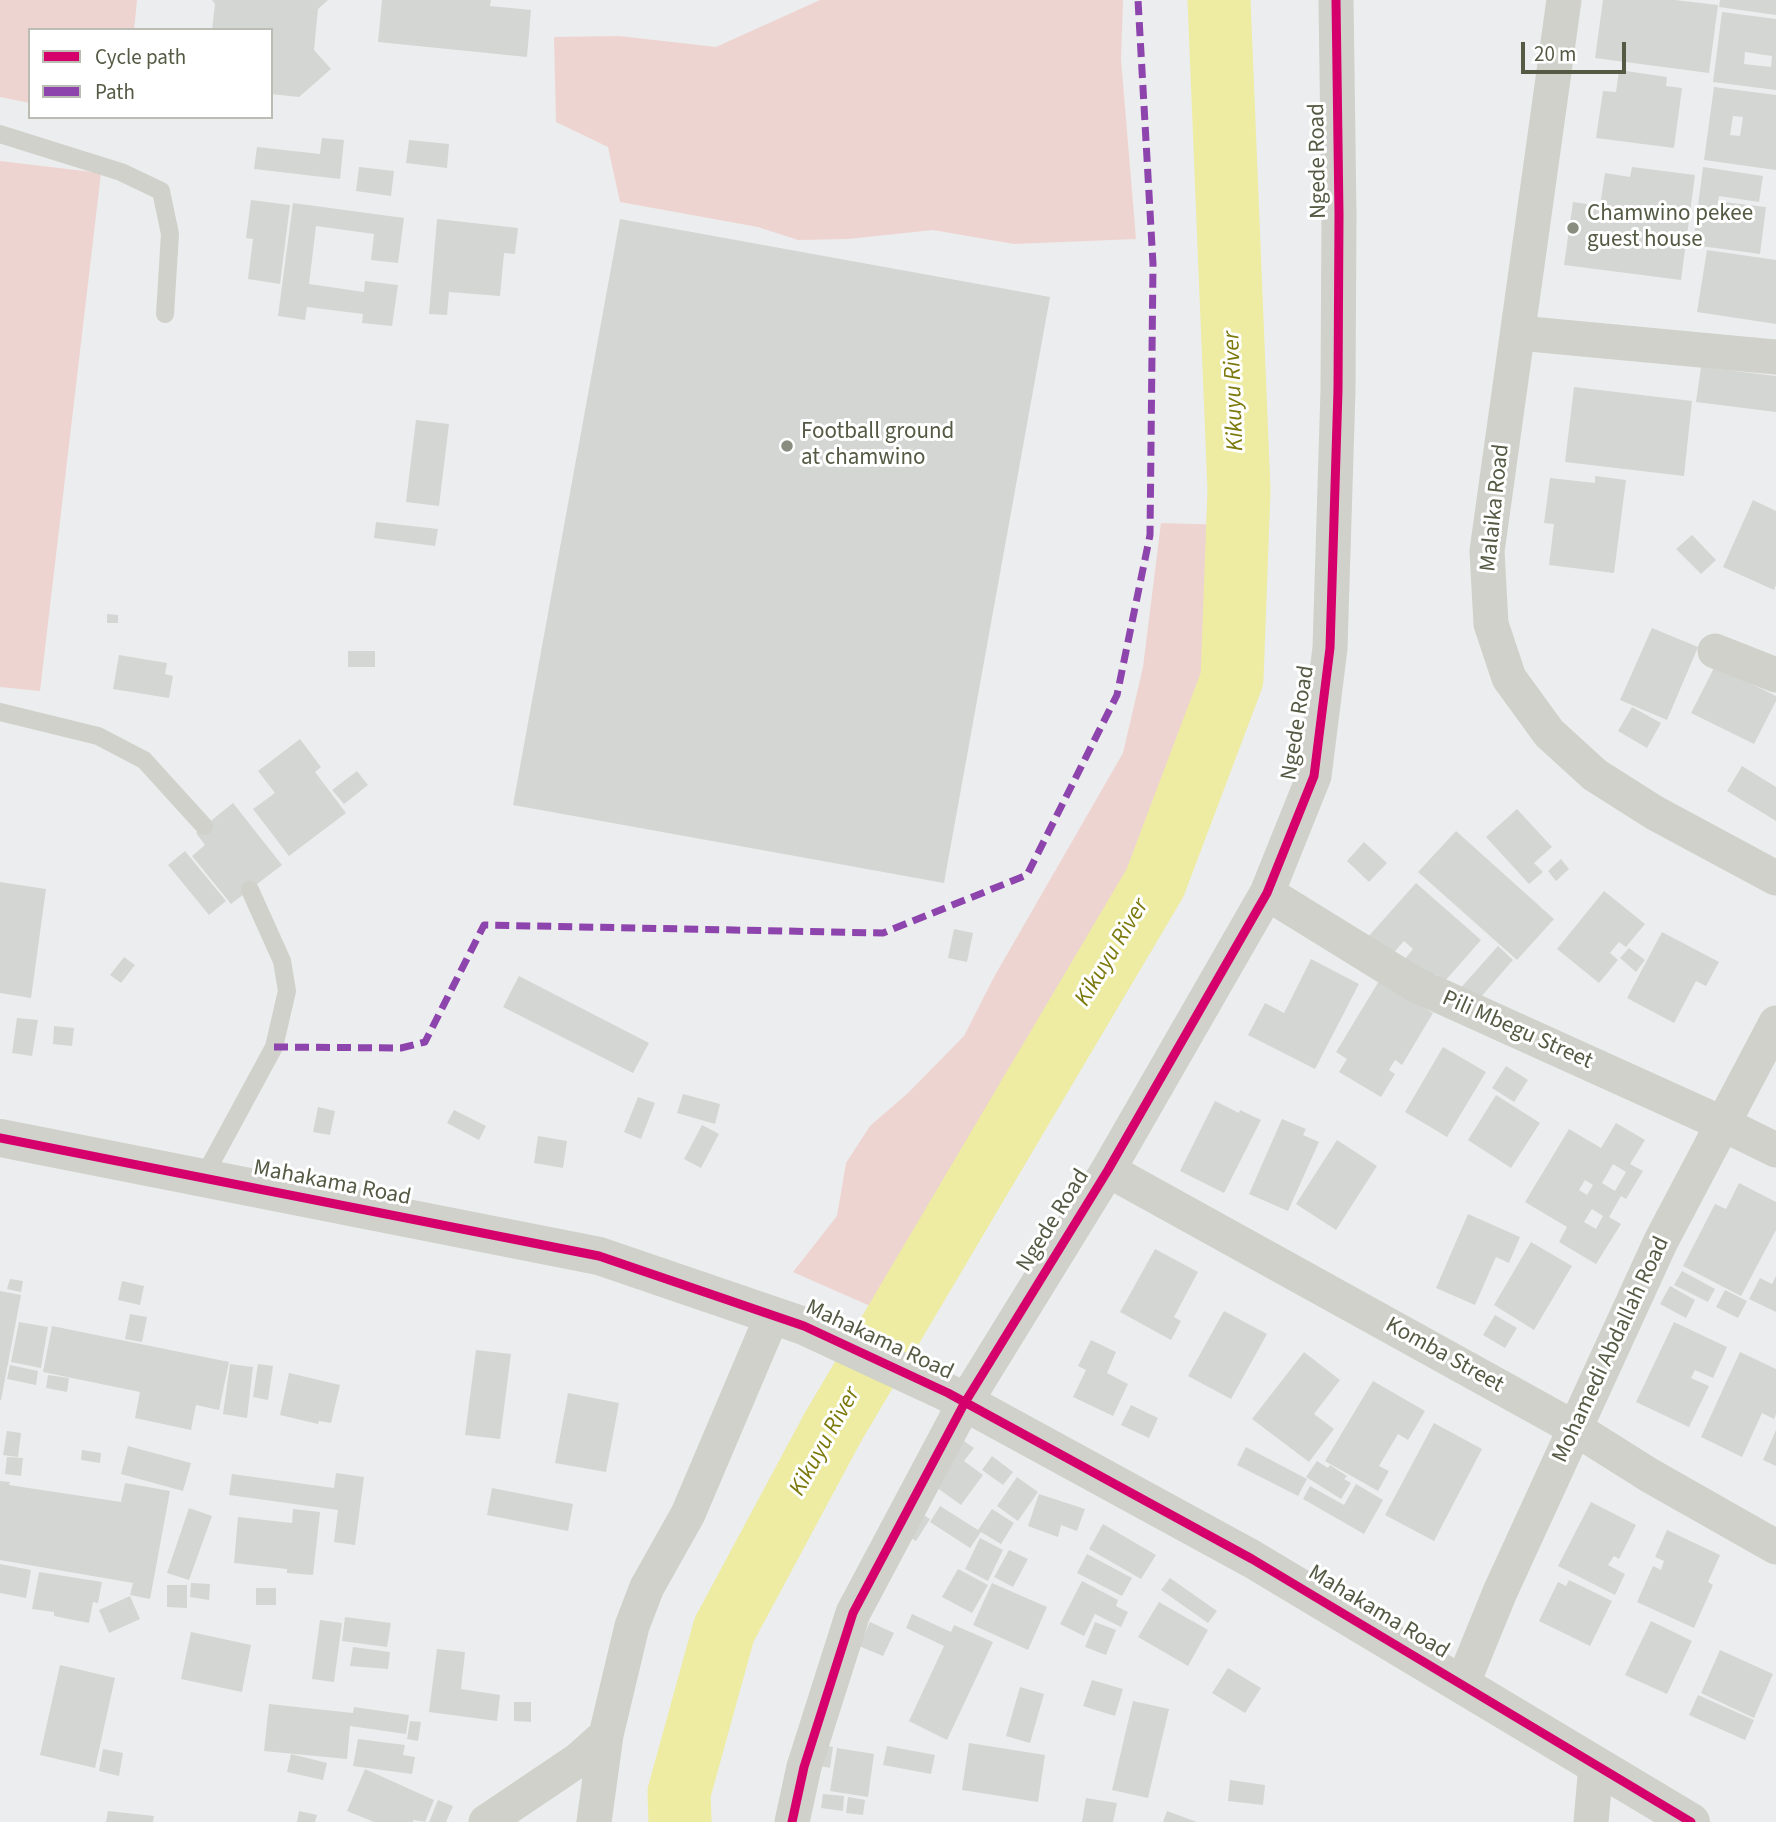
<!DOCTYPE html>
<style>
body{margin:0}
#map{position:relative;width:1776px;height:1822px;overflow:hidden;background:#ecedee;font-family:"Source Sans 3",sans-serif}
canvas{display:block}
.legend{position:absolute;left:28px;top:28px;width:245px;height:91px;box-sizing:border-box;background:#fff;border:2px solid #bbbdb4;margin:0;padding:9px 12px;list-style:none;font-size:21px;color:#545a44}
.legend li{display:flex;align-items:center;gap:14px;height:35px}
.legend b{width:35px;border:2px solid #bbbdb4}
.scale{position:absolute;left:1521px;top:42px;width:105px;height:32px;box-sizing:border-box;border:4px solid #545a44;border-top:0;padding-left:9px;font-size:21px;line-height:24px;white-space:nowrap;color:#545a44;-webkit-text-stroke:5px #fff;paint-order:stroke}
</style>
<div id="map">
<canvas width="1776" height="1822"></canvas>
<ul class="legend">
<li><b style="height:9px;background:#d6006c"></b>Cycle path</li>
<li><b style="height:9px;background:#8e44ad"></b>Path</li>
</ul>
<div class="scale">20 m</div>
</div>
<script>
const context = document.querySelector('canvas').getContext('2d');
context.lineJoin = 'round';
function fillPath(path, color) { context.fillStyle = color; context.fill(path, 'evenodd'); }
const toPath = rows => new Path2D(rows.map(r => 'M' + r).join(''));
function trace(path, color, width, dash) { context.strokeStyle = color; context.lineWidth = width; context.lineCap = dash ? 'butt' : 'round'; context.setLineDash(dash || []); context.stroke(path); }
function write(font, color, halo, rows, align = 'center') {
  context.font = font + ' "Source Sans 3",sans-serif'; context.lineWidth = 6; context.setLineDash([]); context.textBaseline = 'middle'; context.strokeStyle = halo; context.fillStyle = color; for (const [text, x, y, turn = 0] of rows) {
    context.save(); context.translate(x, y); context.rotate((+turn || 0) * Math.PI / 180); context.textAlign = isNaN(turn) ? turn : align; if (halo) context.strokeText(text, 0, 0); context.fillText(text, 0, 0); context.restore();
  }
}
const green = toPath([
 [0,0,137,0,134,30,30,30,30,103,0,97],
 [820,0,1123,0,1121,59,1136,239,1014,244,933,230,848,239,798,240,758,227,620,202,608,147,556,122,554,37,619,36,716,47],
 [0,161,101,173,40,691,0,687],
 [1161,523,1228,525,1221,636,1212,702,1113,933,1018,1090,877,1309,793,1272,837,1216,846,1163,870,1126,908,1093,964,1036,994,977,1123,753,1143,667]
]);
const river = toPath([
 [680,1822,679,1793,724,1630,833,1427,1155,883,1232,679,1239,490,1219,0]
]);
const building = toPath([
 [212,0,328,0,318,9,314,50,331,69,299,97,271,94,271,30,212,30,215,4],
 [382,0,491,0,490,6,531,10,527,57,378,42],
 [1603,0,1675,0,1718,5,1709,73,1595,58],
 [1720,0,1776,0,1776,15,1719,7],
 [1722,12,1776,19,1776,90,1713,82],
 [1745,52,1772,56,1771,67,1744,64],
 [1619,70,1667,77,1666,86,1682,88,1674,148,1596,138,1603,91,1616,92],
 [1714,87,1776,95,1776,170,1704,160],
 [1733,116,1743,117,1740,136,1730,135],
 [322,138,344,140,340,179,254,169,257,147,320,154],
 [409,140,449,144,447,168,406,163],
 [359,167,394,171,391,196,356,191],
 [1632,167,1695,175,1681,280,1564,265,1573,202,1600,206,1605,173,1630,177],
 [1703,167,1763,176,1759,202,1719,196,1715,219,1722,220,1724,202,1766,207,1760,254,1693,245],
 [251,200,290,205,280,284,248,279,253,239,246,238],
 [293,203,404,218,398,263,371,260,374,234,316,226,309,284,364,292,365,281,398,285,392,326,362,323,363,314,307,307,305,320,278,316],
 [437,219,518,228,515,254,504,253,500,296,449,292,447,315,429,314],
 [620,219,1050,297,944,883,513,805],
 [1707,250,1776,260,1776,324,1697,312],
 [1701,367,1776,376,1776,412,1696,402],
 [1574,387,1692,401,1684,476,1565,462],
 [416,420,449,424,439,506,406,502],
 [1595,476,1626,480,1614,573,1549,565,1554,524,1544,523,1550,478,1595,483],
 [1753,500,1776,511,1776,585,1774,590,1723,567],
 [376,522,438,529,435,546,374,538],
 [1692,535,1716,560,1701,574,1676,549],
 [107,614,118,615,118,623,107,623],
 [1652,628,1698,647,1667,720,1620,700],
 [348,651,375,651,375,667,348,667],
 [119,655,167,663,165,674,173,676,169,698,113,689],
 [1715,666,1776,696,1776,701,1754,744,1691,713],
 [1632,707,1661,723,1647,748,1618,731],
 [300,739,321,767,315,772,346,813,289,856,253,809,275,793,258,771],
 [1742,766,1776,787,1776,821,1727,791],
 [357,771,368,785,344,804,332,790],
 [233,803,282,865,231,904,192,856,205,845,196,833],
 [1517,809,1552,847,1534,863,1543,872,1529,884,1486,837],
 [1456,831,1554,919,1517,960,1418,872],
 [1364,842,1387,863,1369,882,1347,861],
 [185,851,226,901,209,915,168,865],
 [1561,859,1569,869,1556,881,1548,871],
 [0,882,46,889,31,998,0,993],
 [1416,883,1481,940,1445,981,1436,974,1429,982,1404,960,1413,949,1404,941,1390,957,1367,938],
 [1604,891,1645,924,1626,947,1619,942,1610,953,1618,960,1599,983,1557,949],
 [954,929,973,933,967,962,948,958],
 [1662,932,1719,962,1706,986,1696,981,1674,1023,1627,998],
 [1498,946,1513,960,1473,1006,1457,992],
 [1629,948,1645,960,1636,972,1620,958],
 [124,957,135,965,121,983,110,975],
 [1311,959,1359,984,1315,1069,1248,1035,1265,1003,1284,1013],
 [519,976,649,1043,633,1073,503,1007],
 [1379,981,1433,1013,1402,1065,1395,1060,1389,1070,1395,1074,1381,1097,1339,1072,1347,1059,1336,1052],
 [17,1018,38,1020,32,1056,12,1053],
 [54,1026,74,1028,72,1046,53,1044],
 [1443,1047,1486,1072,1447,1137,1405,1112],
 [1506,1066,1528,1080,1514,1102,1492,1088],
 [683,1094,720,1104,715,1124,677,1113],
 [1496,1095,1540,1123,1511,1168,1468,1140],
 [638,1097,655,1103,641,1139,624,1132],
 [1215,1101,1239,1113,1240,1110,1261,1120,1224,1193,1180,1171],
 [318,1107,335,1111,330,1135,313,1132],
 [454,1110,486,1126,479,1140,447,1123],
 [1282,1119,1306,1129,1303,1135,1319,1142,1288,1211,1249,1194],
 [1616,1123,1645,1140,1630,1164,1643,1171,1626,1199,1621,1196,1609,1217,1621,1224,1596,1264,1559,1242,1567,1227,1525,1202,1569,1129,1601,1148],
 [1613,1164,1626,1172,1615,1191,1602,1183],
 [1585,1180,1593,1185,1587,1195,1579,1190],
 [1592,1209,1603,1216,1596,1229,1584,1222],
 [702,1125,719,1134,701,1168,684,1159],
 [538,1136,567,1141,563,1168,534,1163],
 [1337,1140,1377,1166,1336,1230,1296,1204],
 [1739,1183,1776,1202,1776,1230,1741,1296,1683,1266,1715,1204,1726,1209],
 [1468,1214,1520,1237,1509,1263,1496,1257,1475,1305,1436,1288],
 [1531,1242,1572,1266,1534,1330,1494,1305],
 [1155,1249,1198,1272,1174,1317,1181,1321,1171,1340,1120,1312],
 [1682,1271,1715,1289,1708,1302,1674,1285],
 [1776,1276,1776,1312,1749,1299,1760,1278,1772,1284],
 [10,1279,23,1281,21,1292,7,1289],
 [122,1281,144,1286,140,1305,118,1300],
 [1670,1286,1695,1300,1686,1318,1660,1304],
 [1725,1290,1747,1301,1738,1318,1716,1307],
 [0,1291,21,1295,1,1400,0,1400],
 [1224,1311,1267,1334,1231,1399,1188,1376],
 [130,1314,147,1317,142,1342,125,1339],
 [1495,1315,1517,1328,1505,1348,1483,1335],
 [19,1322,48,1327,41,1368,11,1362],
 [1674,1322,1727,1347,1713,1378,1695,1370,1691,1378,1709,1386,1689,1427,1636,1402],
 [52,1326,229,1362,219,1410,196,1405,191,1430,135,1418,140,1392,43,1372],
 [1091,1340,1116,1352,1107,1373,1128,1384,1113,1416,1073,1397,1086,1370,1078,1366],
 [476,1350,511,1354,500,1439,465,1435],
 [1304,1352,1340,1380,1314,1414,1334,1429,1309,1462,1252,1419],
 [1740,1352,1776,1369,1776,1414,1774,1419,1762,1413,1742,1457,1701,1437],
 [230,1364,253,1367,247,1418,223,1414],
 [258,1364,273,1366,268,1400,253,1397],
 [10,1365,38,1371,36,1385,7,1379],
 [289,1373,340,1385,331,1423,319,1421,318,1424,280,1415],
 [48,1375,69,1378,67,1392,46,1388],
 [1373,1381,1425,1411,1408,1440,1398,1434,1379,1466,1389,1471,1378,1491,1325,1461],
 [568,1393,619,1403,606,1472,555,1463],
 [1131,1405,1158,1418,1149,1438,1121,1425],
 [1434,1423,1482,1449,1434,1541,1385,1515],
 [1776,1430,1776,1466,1763,1460],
 [7,1431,21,1433,18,1457,3,1455],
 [961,1439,974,1448,964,1461,983,1475,961,1505,929,1482],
 [128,1446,191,1463,183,1491,121,1474],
 [1246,1447,1307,1479,1298,1496,1237,1465],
 [82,1450,101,1453,100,1463,81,1460],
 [992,1456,1013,1472,1003,1485,982,1470],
 [7,1457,23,1458,21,1476,5,1474],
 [1317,1461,1328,1468,1330,1465,1347,1476,1344,1479,1351,1483,1341,1499,1306,1477],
 [336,1473,364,1477,355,1545,334,1542,338,1510,229,1495,232,1474,334,1488],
 [1017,1477,1038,1492,1018,1521,997,1506],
 [0,1481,10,1482,9,1485,121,1502,125,1483,170,1491,150,1599,130,1595,133,1583,0,1560],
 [1356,1484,1383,1500,1364,1534,1303,1499,1310,1486,1344,1505],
 [492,1488,573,1504,568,1531,487,1515],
 [1039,1494,1085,1509,1077,1531,1061,1525,1058,1537,1028,1526],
 [1591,1502,1636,1525,1619,1559,1614,1556,1608,1565,1625,1574,1615,1595,1558,1566],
 [940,1506,978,1530,992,1509,1014,1523,1001,1544,981,1532,970,1548,930,1522],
 [189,1508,212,1516,189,1580,167,1573],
 [293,1509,320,1512,313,1575,287,1573,287,1569,234,1563,238,1517,292,1523],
 [918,1511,930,1519,916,1541,904,1534],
 [1103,1524,1156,1555,1141,1579,1089,1549],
 [1667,1530,1720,1555,1708,1582,1713,1585,1694,1628,1637,1602,1653,1566,1661,1570,1664,1561,1655,1557],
 [980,1538,1003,1550,988,1581,965,1569],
 [1009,1550,1028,1559,1013,1587,994,1577],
 [1087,1554,1132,1578,1122,1596,1077,1573],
 [0,1564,31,1570,26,1598,0,1593],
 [958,1569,988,1585,972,1613,942,1597],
 [39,1572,102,1582,98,1603,93,1602,89,1623,54,1616,54,1612,32,1609],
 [1170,1578,1217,1611,1208,1623,1161,1590],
 [1569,1580,1612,1601,1590,1646,1539,1621,1558,1582,1566,1586],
 [1082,1581,1118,1600,1116,1606,1128,1612,1121,1627,1095,1614,1084,1636,1060,1624],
 [191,1583,210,1584,209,1600,190,1597],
 [992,1583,1047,1607,1028,1650,973,1625],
 [167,1585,187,1585,187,1608,167,1607],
 [256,1588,276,1588,276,1605,256,1605],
 [130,1596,140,1619,109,1633,99,1610],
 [1159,1602,1208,1630,1188,1666,1138,1637],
 [912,1614,951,1632,954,1625,993,1642,947,1740,909,1721,944,1646,906,1628],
 [345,1617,391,1623,387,1647,342,1641],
 [320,1620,342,1623,334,1682,312,1679],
 [1651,1621,1692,1641,1667,1694,1625,1675],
 [870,1622,894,1633,883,1656,859,1646],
 [1095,1622,1116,1630,1106,1655,1085,1647],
 [191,1632,251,1645,242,1692,181,1679],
 [353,1647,390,1652,388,1669,350,1666],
 [437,1649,465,1652,461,1689,500,1695,497,1721,429,1712],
 [1720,1650,1773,1674,1754,1718,1701,1693],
 [60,1665,115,1678,95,1768,40,1755],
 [1228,1668,1261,1688,1245,1713,1212,1693],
 [1092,1680,1123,1689,1115,1716,1083,1706],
 [1020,1687,1044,1694,1030,1743,1006,1736],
 [1698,1695,1754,1720,1745,1740,1689,1715],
 [1133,1701,1169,1709,1148,1798,1112,1790],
 [514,1702,531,1702,531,1722,514,1721],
 [269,1704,353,1713,354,1707,409,1715,406,1734,350,1726,347,1759,264,1751],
 [410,1721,421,1722,418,1741,407,1739],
 [358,1739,405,1745,403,1755,415,1757,412,1774,353,1766],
 [969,1743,1045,1755,1038,1802,962,1790],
 [815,1744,833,1747,830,1768,811,1764],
 [887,1746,935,1755,931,1774,883,1765],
 [837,1748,874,1754,868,1797,830,1791],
 [103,1749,123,1753,119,1776,99,1771],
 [291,1754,327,1763,323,1780,287,1772],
 [365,1769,434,1800,425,1822,413,1820,413,1822,374,1822,347,1811],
 [1230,1780,1265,1785,1263,1805,1228,1801],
 [823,1794,844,1796,843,1811,821,1808],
 [848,1797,865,1800,863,1815,846,1813],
 [1086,1798,1117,1803,1113,1822,1082,1822],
 [438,1800,453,1806,446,1822,429,1822],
 [108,1811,154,1816,153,1822,106,1822],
 [299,1811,317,1815,315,1822,297,1822],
 [1167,1811,1197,1822,1163,1822]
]);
const service = toPath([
 [0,134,121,172,161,191,170,234,165,314],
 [0,712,98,736,144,760,204,826],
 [203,1178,274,1047,287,991,282,961,250,890]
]);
const minor = toPath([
 [1564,0,1487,551,1491,624,1509,678,1549,733,1595,775,1655,813,1776,878],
 [1519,333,1776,357],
 [1715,651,1776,675],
 [1267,893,1416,985,1721,1123,1776,1150],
 [1108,1170,1576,1429,1649,1475,1776,1547],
 [1462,1685,1500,1592,1661,1241,1776,1023],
 [486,1822,578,1760,606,1735],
 [594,1822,606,1735,632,1626,647,1587,688,1514,773,1314],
 [792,1822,804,1767,853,1613,964,1404,1108,1170,1267,893,1314,776,1330,648,1338,390,1339,214,1336,0],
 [1591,1822,1596,1765]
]);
const tertiary = toPath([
 [0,1138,599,1256,804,1326,948,1393,1252,1559,1691,1822]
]);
const quiet = toPath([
 [274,1047,401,1048,425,1042,484,925,883,933,1027,875,1117,695,1150,535,1153,264,1138,0]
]);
const cycleway = toPath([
 [0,1138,599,1256,804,1326,948,1393,1252,1559,1691,1822],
 [792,1822,804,1767,853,1613,964,1404,1108,1170,1267,893,1314,776,1330,648,1338,390,1339,214,1336,0]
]);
const markers = [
 [1573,228,7,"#898d80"],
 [787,446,7,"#898d80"]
];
const streetNames = [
 ["Ngede Road",1319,161,-91],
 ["Malaika Road",1496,508,-84],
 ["Ngede Road",1299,723,-81],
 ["Pili Mbegu Street",1517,1031,24],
 ["Mahakama Road",332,1184,11],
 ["Ngede Road",1054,1221,-58],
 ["Mahakama Road",879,1341,25],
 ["Mohamedi Abdallah Road",1612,1350,-65],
 ["Komba Street",1444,1356,29],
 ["Mahakama Road",1378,1613,31]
];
const poiNames = [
 ["Chamwino pekee",1587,215],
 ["guest house",1587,241],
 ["Football ground",801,433],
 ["at chamwino",801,459]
];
const waterNames = [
 ["Kikuyu River",1235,391,-92],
 ["Kikuyu River",1113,953,-59],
 ["Kikuyu River",826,1442,-61]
];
fillPath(green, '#eed4d0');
trace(river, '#edeca2', 63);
fillPath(building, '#d4d6d3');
trace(service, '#cfd1ca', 18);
trace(minor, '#cfd1ca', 35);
trace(tertiary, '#cfd1ca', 38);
trace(quiet, '#8e44ad', 7, [14, 7]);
trace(cycleway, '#d6006c', 9);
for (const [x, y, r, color] of markers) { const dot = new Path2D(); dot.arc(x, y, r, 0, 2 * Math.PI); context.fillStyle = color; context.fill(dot); trace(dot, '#fff', 2.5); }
write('23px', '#545a44', '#fff', streetNames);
write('23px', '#545a44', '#fff', poiNames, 'left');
write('italic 24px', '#7b790b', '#fff', waterNames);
</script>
